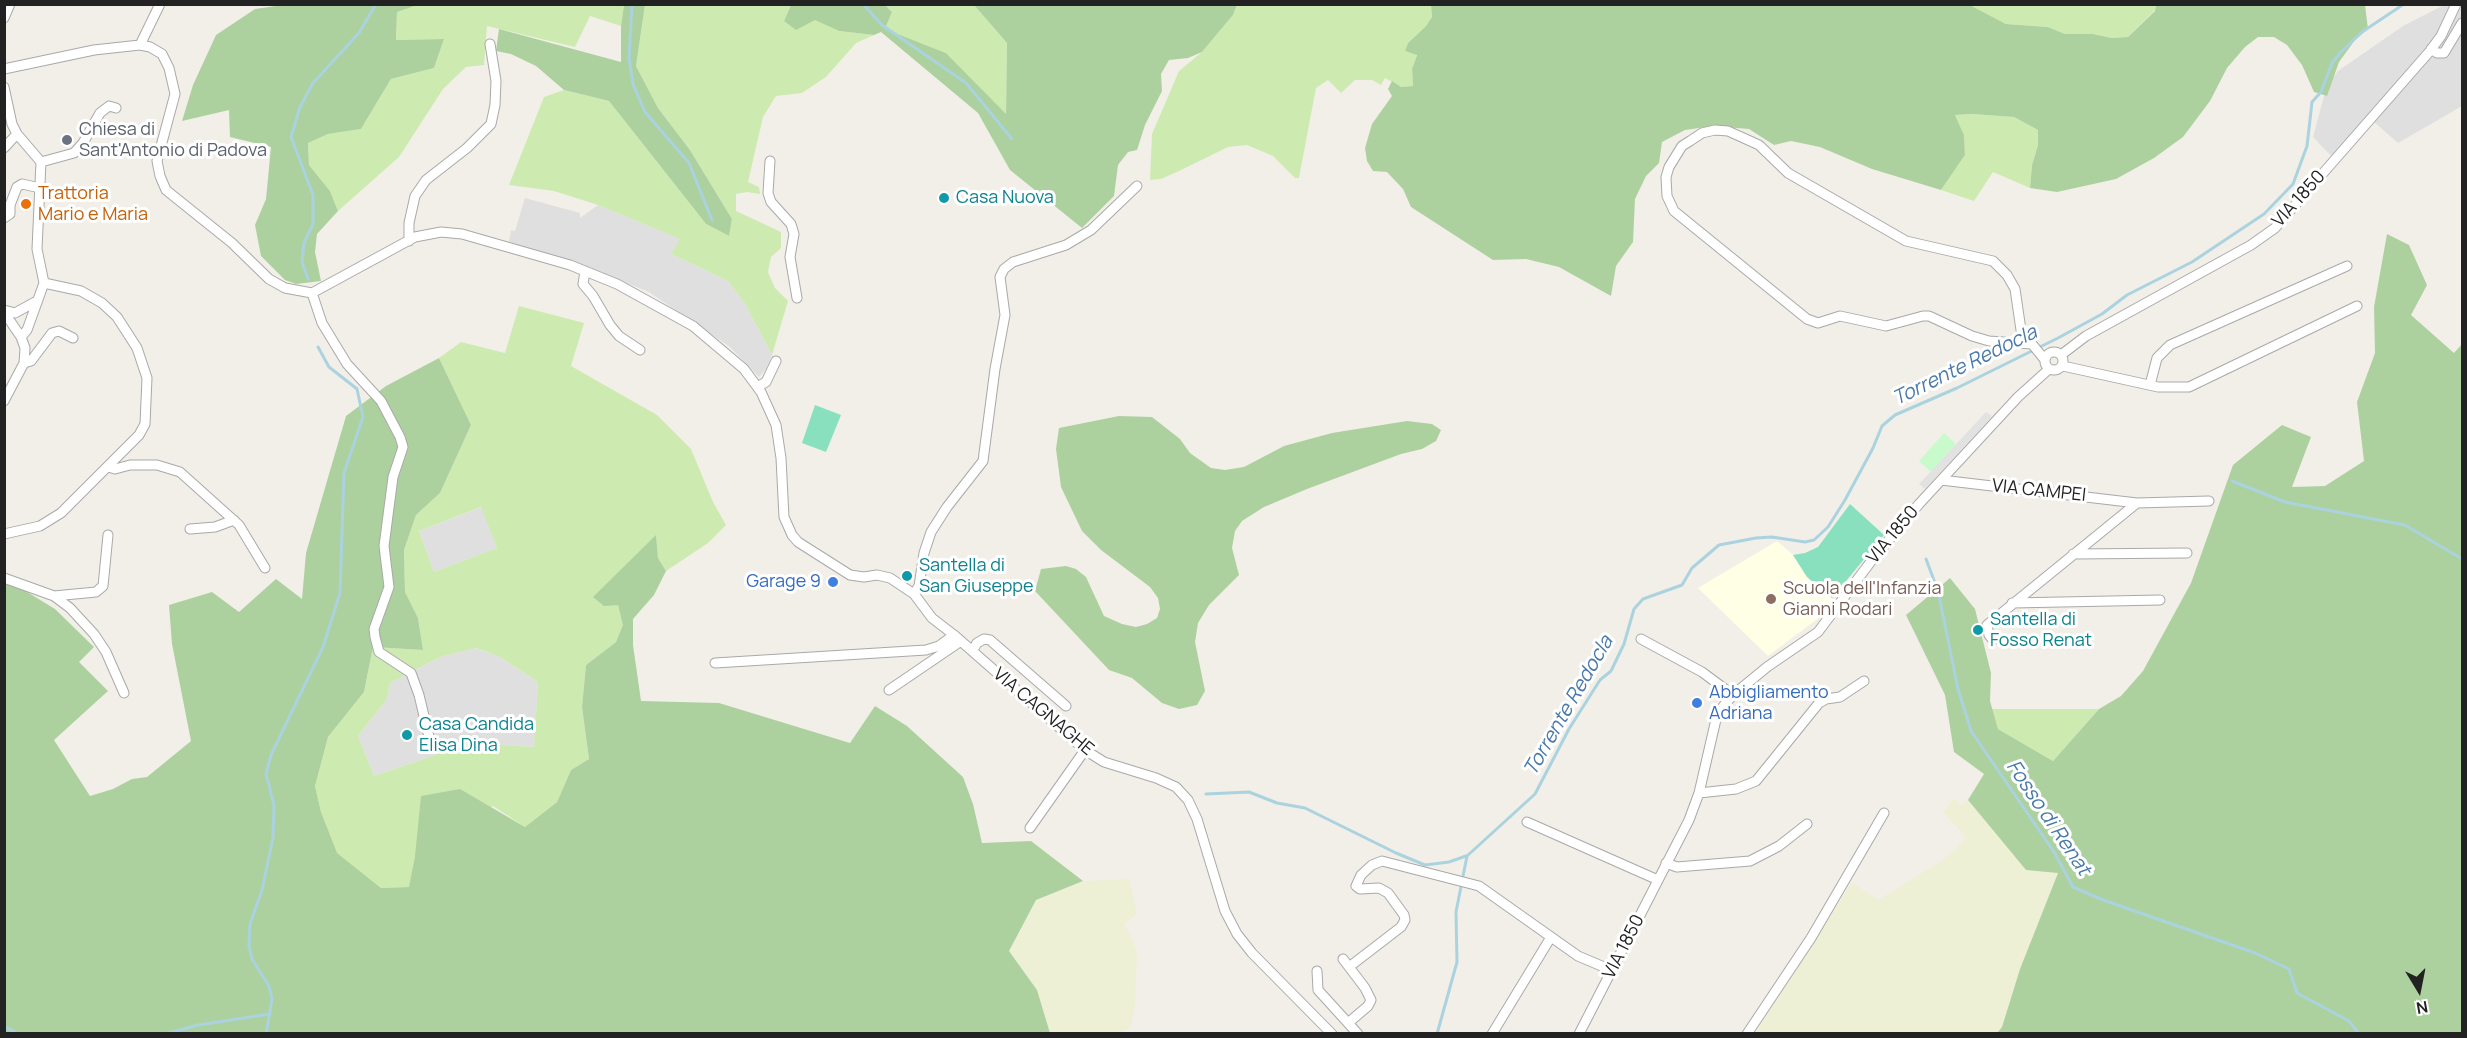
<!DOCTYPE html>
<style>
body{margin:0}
#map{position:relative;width:2467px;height:1038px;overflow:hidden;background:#f2efe9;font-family:Manrope,sans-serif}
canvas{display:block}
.frame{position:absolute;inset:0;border:6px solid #222;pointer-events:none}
.north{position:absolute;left:2389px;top:960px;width:60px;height:60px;-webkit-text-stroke:4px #fff;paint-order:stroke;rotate:170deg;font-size:16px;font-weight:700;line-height:24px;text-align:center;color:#222}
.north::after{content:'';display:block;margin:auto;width:21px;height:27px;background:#222;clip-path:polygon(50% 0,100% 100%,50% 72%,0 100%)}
</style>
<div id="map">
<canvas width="2467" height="1038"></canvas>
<div class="frame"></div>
<div class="north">N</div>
</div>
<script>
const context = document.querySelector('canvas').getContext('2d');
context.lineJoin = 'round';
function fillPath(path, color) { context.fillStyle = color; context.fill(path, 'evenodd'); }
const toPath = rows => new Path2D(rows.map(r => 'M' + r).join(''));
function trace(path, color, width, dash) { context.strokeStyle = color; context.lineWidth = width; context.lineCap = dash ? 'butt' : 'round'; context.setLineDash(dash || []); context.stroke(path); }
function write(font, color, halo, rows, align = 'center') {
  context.font = font + ' Manrope,sans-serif'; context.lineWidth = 6; context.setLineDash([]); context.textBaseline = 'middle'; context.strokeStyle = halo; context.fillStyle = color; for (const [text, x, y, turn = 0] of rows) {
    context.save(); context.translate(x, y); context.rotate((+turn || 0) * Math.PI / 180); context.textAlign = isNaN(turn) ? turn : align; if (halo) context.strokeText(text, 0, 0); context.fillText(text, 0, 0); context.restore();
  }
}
const residential = toPath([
 [2444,5,2462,5,2462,106,2398,143,2373,121,2337,162,2313,137,2327,85,2338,71,2403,26],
 [525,198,580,213,580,218,598,205,681,239,671,254,728,281,745,304,772,355,766,369,759,377,730,347,649,292,575,262,509,242,511,230,515,231],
 [482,507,497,548,434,572,419,531],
 [475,648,500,657,538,682,534,747,470,743,374,776,358,736,387,699,390,683,440,657]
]);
const education = toPath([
 [1777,541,1793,555,1807,577,1835,601,1820,617,1768,656,1698,588]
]);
const farmland = toPath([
 [1954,798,1961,805,1968,800,2026,870,2058,873,2020,969,2002,1027,1997,1033,1755,1034,1852,882,1878,900,1938,863,1956,849,1965,837,1943,812],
 [1129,879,1137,914,1125,924,1137,951,1135,1005,1131,1027,1121,1033,1050,1033,1037,990,1009,951,1036,900,1083,881]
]);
const grass = toPath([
 [417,4,624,5,621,26,590,16,575,47,487,26,484,65,466,67,443,89,399,157,338,211,330,191,309,165,308,143,328,134,361,129,391,79,434,68,444,39,396,40,397,12],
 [645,5,791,5,784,21,815,19,839,31,874,35,856,43,826,77,802,93,776,96,763,117,748,182,759,187,760,194,747,192,736,194,736,211,781,232,781,248,771,257,768,272,775,288,788,301,772,355,745,304,728,281,671,254,680,239,598,205,554,191,509,185,544,97,564,90,609,101,706,224,729,236,732,219,690,150,658,108,636,66],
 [885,5,974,5,1007,43,1006,115,946,53,885,29,892,12],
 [1237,5,1431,5,1432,17,1426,26,1408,43,1405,51,1417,54,1412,69,1413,86,1401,87,1385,78,1381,85,1372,80,1355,80,1341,93,1328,80,1316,88,1299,178,1295,178,1273,156,1247,145,1228,147,1179,171,1161,179,1150,180,1152,134,1179,71,1202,52,1233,15],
 [1970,5,2156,5,2155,10,2128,37,2112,38,2093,34,2065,34,2048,27,2006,24],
 [1971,114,2014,117,2038,130,2038,145,2032,165,2030,188,1993,172,1974,201,1941,190,1965,155,1964,135,1955,115],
 [519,306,584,323,571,366,657,415,691,449,713,502,726,525,708,543,666,571,658,558,656,536,594,597,618,605,624,625,616,642,586,665,582,707,589,759,571,770,557,802,525,827,493,806,415,856,410,887,381,888,336,853,321,812,315,786,328,737,364,692,373,647,423,650,418,618,405,592,404,550,416,515,440,493,471,425,439,358,461,342,505,353],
 [481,507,497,548,434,572,419,531],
 [476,648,500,657,538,682,534,747,470,743,374,776,358,736,387,699,390,683,440,657],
 [1992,709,2099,709,2053,761,1998,729]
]);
const forest = toPath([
 [290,4,417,5,397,12,396,40,444,39,434,68,391,79,361,129,328,134,308,143,309,165,330,191,338,211,317,234,315,252,321,281,296,284,285,280,261,256,255,225,266,199,271,147,230,137,229,110,182,121,193,85,216,35,255,9],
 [624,5,645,5,636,66,658,108,690,150,732,219,729,236,706,224,609,101,564,90,536,66,511,54,496,51,499,29,621,62,621,26],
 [791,5,885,5,892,12,885,29,946,53,1006,114,1007,43,974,5,1237,5,1233,15,1202,52,1188,58,1169,60,1161,74,1162,91,1145,125,1137,150,1128,152,1118,165,1114,196,1082,228,1010,170,978,113,881,32,874,35,839,31,815,20,796,30,784,21],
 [1431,5,1970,5,2006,24,2048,27,2065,34,2093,34,2112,38,2128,37,2155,11,2156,5,2365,5,2368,29,2355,40,2339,62,2327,96,2314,92,2302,65,2287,45,2274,37,2258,37,2245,47,2227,68,2210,101,2183,137,2154,158,2116,179,2057,192,2030,188,2032,165,2038,145,2038,130,2014,117,1972,114,1955,115,1964,135,1965,155,1941,190,1872,169,1820,147,1791,141,1774,145,1749,129,1713,126,1685,130,1662,142,1659,163,1646,176,1635,199,1633,242,1616,266,1611,296,1559,267,1526,259,1493,260,1411,207,1403,189,1387,172,1373,171,1367,161,1365,148,1372,124,1392,96,1388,89,1392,81,1401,87,1413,86,1412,69,1417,55,1405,51,1408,43,1426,26,1432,17],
 [2387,234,2409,245,2427,285,2411,315,2454,353,2462,344,2462,1033,1997,1033,2002,1027,2020,969,2058,873,2026,870,1968,800,1984,774,1954,752,1945,695,1906,615,1950,578,1975,609,1991,673,1990,701,1998,729,2053,761,2099,709,2121,696,2143,671,2191,583,2233,465,2282,425,2311,437,2292,487,2325,486,2364,461,2357,402,2375,353,2374,307],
 [439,358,471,425,440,493,416,515,404,550,405,592,418,618,423,650,373,647,364,692,328,737,315,786,321,812,337,853,381,888,409,887,415,856,421,796,460,789,525,827,557,802,571,770,589,759,582,707,586,665,616,642,623,625,618,605,604,606,593,597,656,535,658,558,666,571,654,595,633,619,633,645,641,701,719,703,850,743,875,706,907,726,963,777,973,804,982,843,1031,841,1083,881,1036,900,1009,951,1037,990,1050,1033,5,1033,4,585,14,584,55,609,94,647,79,662,108,691,54,740,90,796,113,789,132,779,147,777,191,741,172,644,169,605,212,592,239,612,276,579,302,599,306,553,346,416,386,386],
 [1119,416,1152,417,1180,439,1190,453,1211,468,1225,470,1244,467,1284,446,1332,433,1407,421,1432,424,1441,430,1436,441,1422,449,1401,454,1307,489,1264,507,1242,521,1235,531,1232,548,1239,575,1209,605,1198,623,1195,642,1205,691,1197,705,1179,709,1162,703,1132,678,1109,670,1035,591,1041,569,1066,566,1076,569,1086,577,1104,616,1122,624,1136,627,1147,624,1157,618,1160,609,1158,598,1150,587,1101,550,1082,531,1061,487,1056,449,1059,428]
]);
const park = toPath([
 [1944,433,1956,444,1931,472,1919,461]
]);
const pitch = toPath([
 [815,405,841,415,826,452,802,443],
 [1850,504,1884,535,1832,598,1807,577,1793,555,1805,553,1818,547]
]);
const parking = toPath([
 [1986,412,1992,416,1925,489,1919,484]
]);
const stream = toPath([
 [632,4,629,58,633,84,645,112,689,163,712,220],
 [863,4,882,25,966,83,1012,139],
 [308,279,302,262,304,243,313,224,313,195,291,137,300,107,313,83,359,33,376,4],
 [2232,481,2285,502,2405,525,2462,559],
 [1926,559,1938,591,1958,689,1971,731,2054,852,2073,887,2103,900,2255,953,2289,969,2297,993,2349,1021,2359,1034],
 [1206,794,1249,792,1277,803,1305,808,1396,853,1425,865,1449,862,1466,856],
 [4,1026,18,1034],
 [165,1034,198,1025,270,1014],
 [266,1034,272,999,269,986,252,959,249,946,250,924,262,890,273,838,274,805,266,774,271,755,323,647,340,593,344,473,363,417,357,389,329,367,318,347],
 [1437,1034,1457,962,1456,912,1467,856,1535,794,1569,729,1600,680,1611,671,1624,644,1634,609,1643,599,1682,585,1692,568,1719,545,1756,538,1772,537,1805,542,1814,540,1828,527,1845,500,1873,448,1882,426,1895,415,1957,388,2058,338,2102,314,2127,295,2192,262,2264,214,2293,184,2307,146,2312,102,2321,92,2332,63,2341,52,2362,32,2404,4]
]);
const minor = toPath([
 [4,18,10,4],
 [140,45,160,4],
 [2431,49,2437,53,2444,53,2462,23],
 [4,69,94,50,140,45,150,47,162,54,169,68,175,94,157,161,160,176,166,190,232,243,269,279,285,288,312,293,415,237,441,232,462,234,570,265,617,284,693,326,744,369,761,392,776,425,781,458,784,517,792,535,798,542,850,575,864,577,877,575,890,578,914,594,932,618,954,635,1085,750,1104,762,1156,778,1176,787,1188,800,1197,819,1225,911,1237,934,1252,953,1332,1034],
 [4,87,12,124,17,134,41,162],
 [4,148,17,134],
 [770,161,768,193,771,202,791,224,794,234,790,257,797,298],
 [41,162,74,153,83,143,100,113,109,106,116,108],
 [4,218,10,214,10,205,17,187,22,184,40,188],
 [409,241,409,223,415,196,426,180,467,148,491,124,495,105,496,81,490,44],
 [585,271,583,284,593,296,610,325,619,336,640,350],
 [312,293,322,323,347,364,381,401,400,437,403,447,393,477,384,546,389,587,374,629,375,637,379,652,411,673,419,695,430,741],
 [4,310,15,313,35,302],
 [4,312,21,337,25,348,24,363,4,401],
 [21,337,27,330,44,283,37,249,41,162],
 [2032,344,1989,341,1972,336,1929,316,1923,316,1886,326,1840,316,1818,323,1807,319,1674,211,1667,196,1666,177,1669,167,1682,146,1690,141,1702,133,1715,130,1728,131,1759,145,1788,173,1906,241,1993,261,2007,275,2015,289,2021,330,2024,335,2032,344,2045,360],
 '2045 361a9 9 0 1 1 18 0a9 9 0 1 1-18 0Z',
 [2061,355,2086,336,2251,245,2275,228,2430,51,2441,36,2456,4],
 [24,363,31,361,52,333,59,331,73,338],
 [2063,366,2158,387,2189,387,2357,306],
 [2150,385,2157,358,2170,345,2347,266],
 [759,386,766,382,776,361],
 [108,467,115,469,130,465,157,465,180,472,239,525,265,568],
 [1941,480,2137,503,1987,625,1989,635,1993,640],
 [2137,503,2209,501],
 [190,529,215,527,234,520],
 [4,534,40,526,61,513,139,435,145,424,147,378,137,348,117,317,102,303,81,291,44,283],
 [2073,554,2187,553],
 [4,578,54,596,70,608,94,634,106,652,124,693],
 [914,594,919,586,924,553,931,532,947,507,983,461,995,369,1005,315,1000,277,1004,269,1013,262,1066,245,1091,230,1137,186],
 [54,596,96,592,103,586,108,535],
 [2012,603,2160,600],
 [1641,639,1702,672,1733,695],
 [972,651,977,643,984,639,990,640,1066,706],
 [715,663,926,650,939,646,954,635],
 [889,690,961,641],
 [1699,793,1736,789,1756,781,1819,703,1826,699,1840,697,1864,681],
 [1527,822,1658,880],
 [1030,828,1085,750],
 [1666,863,1677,867,1750,861,1779,846,1807,824],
 [1343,959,1365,988,1371,1000,1368,1006,1348,1023],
 [1349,967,1401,927,1405,920,1404,915,1388,893,1379,888,1360,889,1356,886,1361,875,1372,865,1382,861,1479,886,1578,956,1611,970],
 [1317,971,1318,990,1358,1034],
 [1492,1034,1551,937],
 [1579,1034,1689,820,1699,793,1717,715,1725,704,1733,695,1767,667,1818,632,1872,560,1919,504,2018,397,2049,369],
 [1747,1034,1811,938,1884,813]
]);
const markers = [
 [67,140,6,"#6b7280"],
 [944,198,6,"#0f9aa8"],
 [26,204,6,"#e8710a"],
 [907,576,6,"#0f9aa8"],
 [833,582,6,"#3f7fe0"],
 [1771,599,6,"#8d6e63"],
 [1978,630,6,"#0f9aa8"],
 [1697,703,6,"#3f7fe0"],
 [407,735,6,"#0f9aa8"]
];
const worshipNames = [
 ["Chiesa di",79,130],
 ["Sant'Antonio di Padova",79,151]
];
const foodNames = [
 ["Trattoria",38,194],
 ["Mario e Maria",38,215]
];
const cultureNames = [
 ["Casa Nuova",956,198],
 ["Santella di",919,566],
 ["San Giuseppe",919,587],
 ["Santella di",1990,620],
 ["Fosso Renat",1990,641],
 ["Casa Candida",419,725],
 ["Elisa Dina",419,746]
];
const streetNames = [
 ["VIA 1850",2299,199,-48],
 ["VIA CAMPEI",2039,491,6],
 ["VIA 1850",1893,535,-50],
 ["VIA CAGNAGHE",1043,712,40],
 ["VIA 1850",1624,947,-63]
];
const shopNames = [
 ["Garage 9",821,582],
 ["Abbigliamento",1709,693,"left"],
 ["Adriana",1709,714,"left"]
];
const educationNames = [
 ["Scuola dell'Infanzia",1783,589],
 ["Gianni Rodari",1783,610]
];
const waterNames = [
 ["Torrente Redocla",1965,366,-26],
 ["Torrente Redocla",1569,706,-60],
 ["Fosso di Renat",2048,818,56]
];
fillPath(residential, '#e0dfdf');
fillPath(education, '#ffffe5');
fillPath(farmland, '#eef0d5');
fillPath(grass, '#cdebb0');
fillPath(forest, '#add19e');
fillPath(park, '#c8facc');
fillPath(pitch, '#88e0be');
fillPath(parking, '#e2e2e2');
trace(stream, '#aad3df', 3);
trace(minor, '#a9a9a9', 11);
trace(minor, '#fff', 9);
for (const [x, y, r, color] of markers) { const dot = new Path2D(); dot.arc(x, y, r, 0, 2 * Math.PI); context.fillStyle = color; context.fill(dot); trace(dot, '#fff', 2); }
write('18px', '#5b616d', '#fff', worshipNames, 'left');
write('18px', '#c56008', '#fff', foodNames, 'left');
write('18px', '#0d838f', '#fff', cultureNames, 'left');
write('18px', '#222', '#fff', streetNames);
write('18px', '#366cbe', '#fff', shopNames, 'right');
write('18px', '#785e54', '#fff', educationNames, 'left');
write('italic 20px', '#4a7aab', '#fff', waterNames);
</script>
